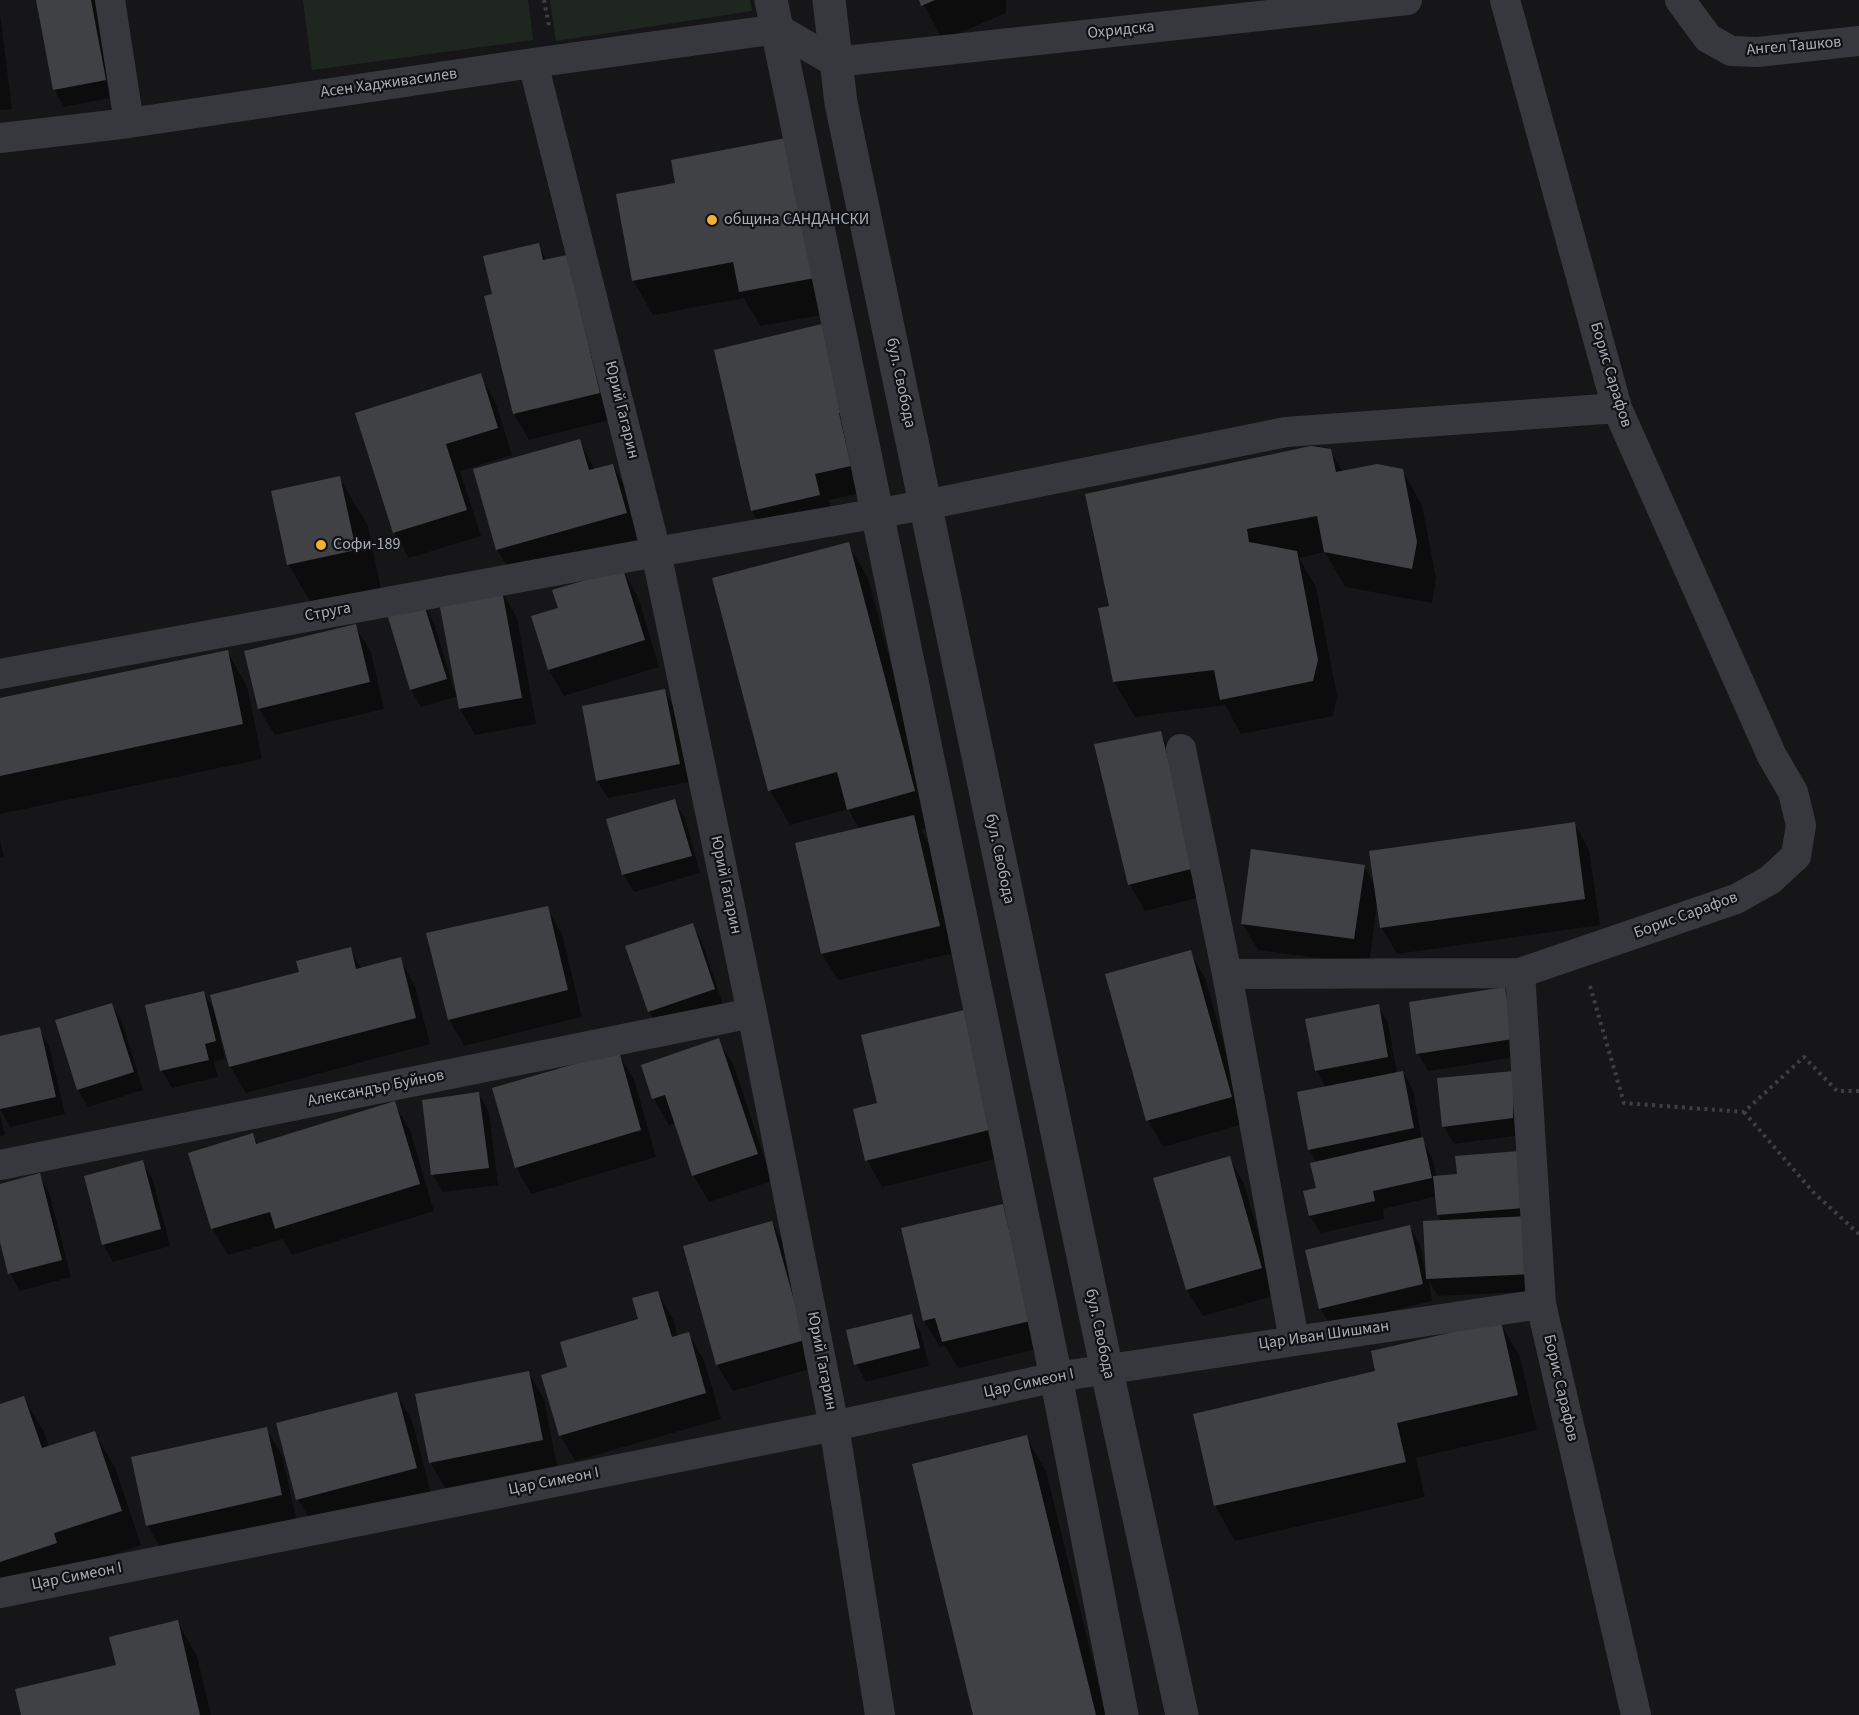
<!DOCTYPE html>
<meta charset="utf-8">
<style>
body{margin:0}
canvas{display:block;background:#161618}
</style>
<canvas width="1859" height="1715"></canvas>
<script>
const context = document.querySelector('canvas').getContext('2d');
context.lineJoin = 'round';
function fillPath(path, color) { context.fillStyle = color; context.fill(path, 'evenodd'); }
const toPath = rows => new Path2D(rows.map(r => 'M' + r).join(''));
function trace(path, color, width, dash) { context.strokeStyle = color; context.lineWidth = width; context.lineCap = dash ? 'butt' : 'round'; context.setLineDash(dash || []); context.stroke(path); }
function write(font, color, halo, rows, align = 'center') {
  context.font = font + ' "Source Sans 3",sans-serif'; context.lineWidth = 4.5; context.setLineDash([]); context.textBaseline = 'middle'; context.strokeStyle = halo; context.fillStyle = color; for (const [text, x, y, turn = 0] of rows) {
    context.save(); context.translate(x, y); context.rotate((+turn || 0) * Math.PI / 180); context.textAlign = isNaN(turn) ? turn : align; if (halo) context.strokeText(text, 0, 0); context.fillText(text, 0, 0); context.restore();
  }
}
const green = toPath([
 [303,0,528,0,533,40,312,70],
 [550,0,750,0,752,11,556,41]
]);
const shadow = toPath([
 [38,0,97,0,115,97,64,107,54,89],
 [921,0,1006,0,1006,13,943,40],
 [0,13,12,109,0,110],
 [785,139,834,313,760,326,744,298,653,315,633,280,676,184],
 [538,245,547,261,566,257,614,419,529,440,514,414,494,296],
 [715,351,837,352,865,492,829,500,834,522,768,537,752,511],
 [480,375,495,401,512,455,460,471,481,536,409,558,394,532],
 [579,440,595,470,613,465,628,492,642,540,513,576,497,550,475,470],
 [1330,451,1343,472,1402,470,1422,505,1436,578,1432,603,1345,587,1325,552,1299,558,1316,587,1337,696,1333,716,1241,734,1225,705,1135,717,1114,682,1100,609,1111,607],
 [339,477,368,526,383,599,317,613,288,564],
 [848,544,868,578,934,826,921,830,929,844,954,953,838,980,822,954,797,845,860,830,848,809,790,825,770,790],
 [623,570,638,597,659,667,564,696,549,670,560,609],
 [502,591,517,618,536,724,475,735,460,709,458,696,421,707,411,690,389,615,424,605,434,623,455,693,457,693],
 [355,626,371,652,384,709,275,735,259,709,246,652],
 [227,651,247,686,262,759,0,814,0,700],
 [665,691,675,709,689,782,608,798,597,781],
 [1160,733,1175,759,1209,895,1145,911,1130,885,1096,745],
 [674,800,685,818,700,873,634,892,624,875,608,820],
 [1574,823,1589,850,1600,925,1397,954,1382,928,1377,904,1369,965,1258,950,1242,923,1364,866,1376,887],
 [0,840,4,858,0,858],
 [547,908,562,934,582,1017,464,1046,449,1019],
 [692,925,702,942,724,1007,659,1029,649,1011],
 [350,949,362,969,400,959,415,986,430,1044,246,1093,230,1066,222,1033,219,1034,225,1059,214,1061,218,1077,172,1088,162,1071,147,1006,204,993,216,1014],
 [1190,952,1205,978,1246,1123,1163,1147,1148,1121,1107,975],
 [1505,989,1515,1006,1522,1056,1428,1071,1418,1053],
 [112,1005,122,1022,143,1090,88,1107,78,1090,57,1021],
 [1378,1006,1388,1023,1397,1073,1403,1072,1413,1090,1422,1140,1432,1157,1437,1177,1458,1176,1519,1153,1543,1291,1438,1296,1429,1281,1432,1301,1330,1326,1320,1308,1409,1227,1420,1244,1425,1270,1427,1270,1442,1222,1438,1215,1437,1196,1383,1209,1384,1219,1321,1233,1310,1216,1305,1192,1317,1189,1317,1163,1309,1149,1326,1088,1316,1070],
 [963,1012,1007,1156,882,1187,867,1160,879,1104],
 [39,1029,49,1046,65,1114,10,1127,0,1109,0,1038],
 [718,1040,734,1066,772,1181,709,1202,693,1175,676,1123,669,1125,654,1099,643,1066],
 [618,1053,634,1079,656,1157,531,1194,516,1167],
 [1513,1073,1522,1135,1454,1144,1444,1127,1439,1079],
 [479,1094,489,1112,498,1185,443,1192,433,1175],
 [394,1103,410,1130,434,1211,292,1255,283,1239,228,1255,213,1229,190,1154,252,1135,258,1145],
 [0,1115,5,1135,0,1136],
 [1229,1158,1244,1184,1276,1295,1203,1316,1187,1290,1155,1179],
 [142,1162,153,1180,170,1246,113,1262,103,1244],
 [39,1175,49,1192,71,1277,20,1291,10,1273,0,1236,0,1185],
 [1002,1206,1017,1232,1045,1347,958,1368,945,1346,940,1347,924,1321],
 [772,1222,787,1249,820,1366,733,1391,717,1365],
 [657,1292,673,1319,678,1337,689,1334,704,1360,721,1419,575,1461,560,1435,569,1368,640,1320],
 [911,1316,921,1333,929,1366,866,1382,856,1364],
 [1500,1322,1520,1357,1537,1430,1416,1458,1425,1497,1235,1541,1215,1506,1194,1415,1377,1372],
 [529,1373,544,1399,557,1466,445,1488,430,1462],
 [396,1393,412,1420,431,1494,313,1525,298,1499],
 [24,1398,44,1432,49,1448,94,1433,115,1467,141,1545,73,1568,0,1603,0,1406],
 [266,1428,282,1455,297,1522,163,1552,147,1525],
 [1026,1437,1046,1471,1106,1715,974,1715],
 [177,1621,197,1656,211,1715,23,1715,117,1666]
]);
const building = toPath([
 [36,0,91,0,106,80,53,90],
 [919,0,935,0,921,6],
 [786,138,815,278,739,292,733,262,632,281,616,194,675,183,671,160],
 [539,243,543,260,567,255,600,393,513,414,484,296,492,294,483,256],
 [822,324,842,412,839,413,851,466,815,474,820,495,751,511,714,350],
 [481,373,498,428,446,444,467,510,393,533,355,413],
 [580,439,589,470,613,464,627,513,496,550,473,469],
 [1311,446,1331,449,1336,472,1377,464,1403,469,1417,542,1412,569,1324,552,1317,516,1247,529,1249,542,1297,551,1318,660,1313,681,1220,700,1214,670,1113,682,1098,608,1109,606,1085,494],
 [340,476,356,550,287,565,271,491],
 [849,542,915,791,847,810,837,772,768,791,712,578],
 [623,569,645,640,548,670,531,616,558,608,552,590],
 [502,590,522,698,459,709,439,602],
 [424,604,447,679,410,690,387,614],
 [356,624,370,682,258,709,244,651],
 [228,650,243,724,0,776,0,698],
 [665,689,680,764,596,781,582,706],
 [1161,731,1195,868,1128,885,1094,744],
 [675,799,692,856,622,875,606,819],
 [914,815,940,926,821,954,795,843],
 [1575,822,1585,899,1380,928,1369,851],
 [1251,849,1365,865,1354,939,1241,924],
 [548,906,568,990,448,1020,426,933],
 [693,923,715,989,648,1012,625,946],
 [351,947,356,969,401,957,416,1018,229,1067,210,995,299,972,296,961],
 [1191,950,1232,1097,1146,1121,1105,974],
 [1505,987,1513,1039,1416,1054,1409,1002],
 [204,991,216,1041,205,1044,209,1060,160,1071,145,1005],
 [112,1003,134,1072,77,1090,55,1020],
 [1379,1004,1388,1057,1315,1071,1305,1019],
 [964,1010,993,1129,865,1161,853,1109,877,1103,861,1035],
 [40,1027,56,1097,0,1109,0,1036],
 [719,1038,758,1154,692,1176,665,1095,652,1099,641,1065],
 [619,1051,641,1130,515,1168,492,1088],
 [1403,1071,1414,1128,1308,1150,1297,1092],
 [1514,1071,1513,1118,1442,1127,1437,1078],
 [479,1092,489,1168,431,1175,422,1100],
 [395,1101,420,1184,275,1229,270,1212,211,1229,188,1153,253,1133,256,1144],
 [1423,1137,1432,1178,1373,1191,1375,1201,1309,1216,1303,1191,1316,1188,1310,1163],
 [1520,1151,1524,1208,1437,1215,1433,1176,1457,1174,1455,1156],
 [1230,1156,1262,1268,1186,1290,1153,1178],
 [143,1160,161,1229,102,1245,84,1176],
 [40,1173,62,1260,8,1274,0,1242,0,1184],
 [1003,1204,1030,1321,942,1342,935,1318,923,1321,901,1228],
 [1531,1216,1534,1274,1426,1279,1423,1221],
 [772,1221,805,1340,716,1365,683,1246],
 [1410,1225,1423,1284,1319,1309,1305,1250],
 [658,1291,672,1337,689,1332,706,1393,559,1436,541,1375,567,1367,560,1342,638,1319,632,1298],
 [912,1314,920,1348,854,1365,846,1330],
 [1501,1321,1518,1395,1397,1423,1406,1462,1214,1506,1193,1414,1375,1371,1371,1351],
 [529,1371,543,1440,429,1463,415,1394],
 [397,1392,417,1468,296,1500,276,1423],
 [24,1396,42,1448,95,1431,122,1511,54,1533,57,1543,0,1562,0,1404],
 [267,1427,282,1495,146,1526,131,1457],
 [1027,1435,1096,1715,973,1715,912,1464],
 [178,1620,200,1715,21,1715,15,1689,116,1665,109,1637]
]);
const path = toPath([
 [544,0,549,26],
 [1590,986,1624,1103,1744,1112,1804,1057,1837,1091,1859,1091],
 [1744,1112,1814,1193,1859,1234]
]);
const minor = toPath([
 [110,0,129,123],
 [1680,0,1708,38,1731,51,1758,52,1859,41],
 [533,63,656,552,752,1013,834,1426,880,1715],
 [0,138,129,123,533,63,778,29,835,62,1407,0],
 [0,674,656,552,925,505,1286,432,1617,408],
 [1181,749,1227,974,1294,1340],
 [1520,973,1541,1304,1636,1715],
 [1227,974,1520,973,1736,899,1770,880,1796,856,1801,825,1793,792,1772,756,1617,408,1505,0],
 [0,1165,752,1013],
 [0,1593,834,1426,1056,1377,1541,1304]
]);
const tertiary = toPath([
 [771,0,1056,1377,1122,1715],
 [829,0,841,103,1113,1399,1182,1715]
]);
const markers = [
 [712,220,6,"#f2b134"],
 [321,545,6,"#f2b134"]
];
const streetNames = [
 ["Охридска",1121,31,-6],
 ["Ангел Ташков",1794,47,-5],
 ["Асен Хадживасилев",389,84,-8],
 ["Борис Сарафов",1610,375,73],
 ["бул. Свобода",900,383,78],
 ["Юрий Гагарин",621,410,76],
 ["Струга",328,613,-11],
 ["бул. Свобода",999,859,78],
 ["Юрий Гагарин",725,885,78],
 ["Борис Сарафов",1686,916,-20],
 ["Александър Буйнов",376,1089,-11],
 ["бул. Свобода",1099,1334,78],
 ["Цар Иван Шишман",1324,1336,-8],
 ["Юрий Гагарин",821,1361,79],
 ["Цар Симеон I",1029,1384,-12],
 ["Борис Сарафов",1560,1388,77],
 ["Цар Симеон I",554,1482,-11],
 ["Цар Симеон I",77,1577,-11]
];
const poiNames = [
 ["община САНДАНСКИ",724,220],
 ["Софи-189",333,545]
];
fillPath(green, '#1e261f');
fillPath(shadow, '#0007');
fillPath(building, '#404145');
trace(path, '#3d3f44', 4, [3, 4.5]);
trace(minor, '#37383d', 30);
trace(tertiary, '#37383d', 33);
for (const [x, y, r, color] of markers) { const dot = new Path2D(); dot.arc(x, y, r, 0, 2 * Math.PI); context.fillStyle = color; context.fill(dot); trace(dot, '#111113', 2); }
write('16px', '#a8adb8', '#111113', streetNames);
write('16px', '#a8adb8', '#111113', poiNames, 'left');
</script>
